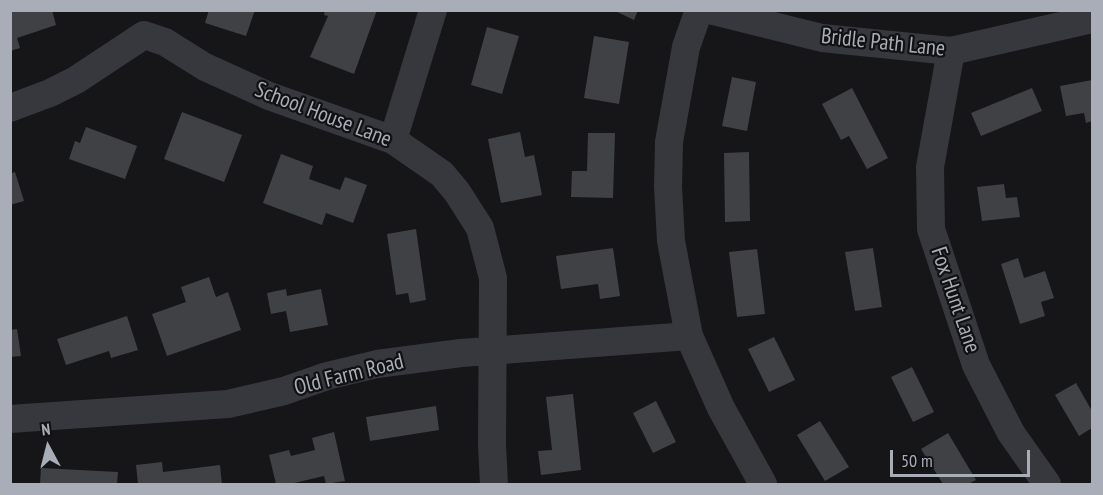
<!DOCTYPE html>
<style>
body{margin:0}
#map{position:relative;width:1103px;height:495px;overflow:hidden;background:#161618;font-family:"PT Sans Narrow",sans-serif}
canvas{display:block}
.frame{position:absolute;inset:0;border:12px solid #a8adb8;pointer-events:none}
.north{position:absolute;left:18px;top:417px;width:60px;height:60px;-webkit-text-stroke:4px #111113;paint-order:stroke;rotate:353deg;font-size:16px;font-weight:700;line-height:24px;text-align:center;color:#a8adb8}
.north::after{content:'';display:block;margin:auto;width:21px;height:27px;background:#a8adb8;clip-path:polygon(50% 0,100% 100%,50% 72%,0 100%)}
.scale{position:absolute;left:890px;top:450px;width:140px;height:27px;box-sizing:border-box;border:3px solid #a8adb8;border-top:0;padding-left:8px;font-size:18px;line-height:21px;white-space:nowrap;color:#a8adb8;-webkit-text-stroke:4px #111113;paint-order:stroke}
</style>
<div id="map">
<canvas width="1103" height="495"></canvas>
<div class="frame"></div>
<div class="north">N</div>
<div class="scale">50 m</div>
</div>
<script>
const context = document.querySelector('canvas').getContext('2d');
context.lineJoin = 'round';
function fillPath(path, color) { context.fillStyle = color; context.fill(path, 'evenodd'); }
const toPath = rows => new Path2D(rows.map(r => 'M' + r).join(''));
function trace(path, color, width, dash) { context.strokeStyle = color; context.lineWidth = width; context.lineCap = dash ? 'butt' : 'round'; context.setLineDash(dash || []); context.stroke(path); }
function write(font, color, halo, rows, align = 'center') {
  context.font = font + ' "PT Sans Narrow",sans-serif'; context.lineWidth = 4.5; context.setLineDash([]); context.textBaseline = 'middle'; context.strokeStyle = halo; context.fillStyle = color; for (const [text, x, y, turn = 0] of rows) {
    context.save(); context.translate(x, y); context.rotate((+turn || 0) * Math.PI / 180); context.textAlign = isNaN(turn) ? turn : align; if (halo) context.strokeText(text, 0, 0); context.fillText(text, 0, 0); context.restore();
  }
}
const building = toPath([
 [10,10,52,10,56,25,17,38,20,48,10,51],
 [209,10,255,10,246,36,205,23],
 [325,10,377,10,354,74,310,57,328,16,324,15],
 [613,10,638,10,634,20],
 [487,27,519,36,502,94,471,85],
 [594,36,629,42,619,104,584,98],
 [732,77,756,82,747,131,722,126],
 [1092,80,1092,121,1086,123,1084,113,1066,116,1060,86],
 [852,88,888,158,867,169,849,136,841,140,822,104],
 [1032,88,1042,111,981,136,971,113],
 [182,112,242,135,224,182,164,159],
 [86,127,137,146,125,179,69,159,75,141,80,143],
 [520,132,525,157,534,155,542,195,501,203,488,139],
 [588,133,615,133,613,198,571,197,572,171,587,171],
 [749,152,750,221,725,222,724,153],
 [281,154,313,166,309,179,340,190,345,177,367,185,353,223,326,213,322,225,263,203],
 [15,172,24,201,10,205,10,174],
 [1004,184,1006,198,1017,197,1020,217,982,221,977,187],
 [416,229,426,300,410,303,408,293,396,295,387,234],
 [613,248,620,296,600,299,598,284,561,289,556,256],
 [873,248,882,307,855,311,845,252],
 [757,249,765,314,737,317,729,252],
 [1018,258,1024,278,1045,271,1054,298,1041,302,1045,316,1020,324,1001,264],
 [209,277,216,297,228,292,241,330,167,356,152,314,186,302,181,287],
 [286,289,287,296,321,289,328,325,290,332,286,311,271,314,267,293],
 [127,316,138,350,111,358,109,351,66,365,57,339],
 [17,329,21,356,10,357,10,330],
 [774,337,795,380,769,392,748,349],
 [912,367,934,412,913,422,891,377],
 [1076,383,1092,411,1092,428,1079,436,1055,395],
 [573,394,581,470,541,475,538,451,552,450,546,397],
 [656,401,676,442,653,453,633,413],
 [436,406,439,430,370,441,366,417],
 [820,421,849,467,825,481,797,435],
 [334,432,345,481,326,484,324,476,290,484,276,484,269,455,289,450,291,456,315,450,312,438],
 [948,433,976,480,968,484,943,484,921,449],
 [162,462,163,472,220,465,222,484,138,484,136,465],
 [41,468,118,472,117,484,40,484]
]);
const minor = toPath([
 [699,10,686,47,669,142,668,187,671,241,689,336,721,408,763,484],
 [709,10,822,38,951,51,1092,19],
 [951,51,930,167,931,229,976,365,1011,433,1047,484],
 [10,108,50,93,76,80,144,35,165,42,205,67,269,96,393,140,442,174,457,192,480,228,493,278,492,445,494,484],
 [393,140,433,10],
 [10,419,228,404,284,391,327,376,377,364,461,353,689,336]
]);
const streetNames = [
 ["Bridle Path Lane",883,43,6],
 ["School House Lane",323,115,21],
 ["Fox Hunt Lane",955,300,71],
 ["Old Farm Road",349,375,-14]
];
fillPath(building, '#404145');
trace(minor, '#37383d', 28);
write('22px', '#a8adb8', '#111113', streetNames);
</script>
